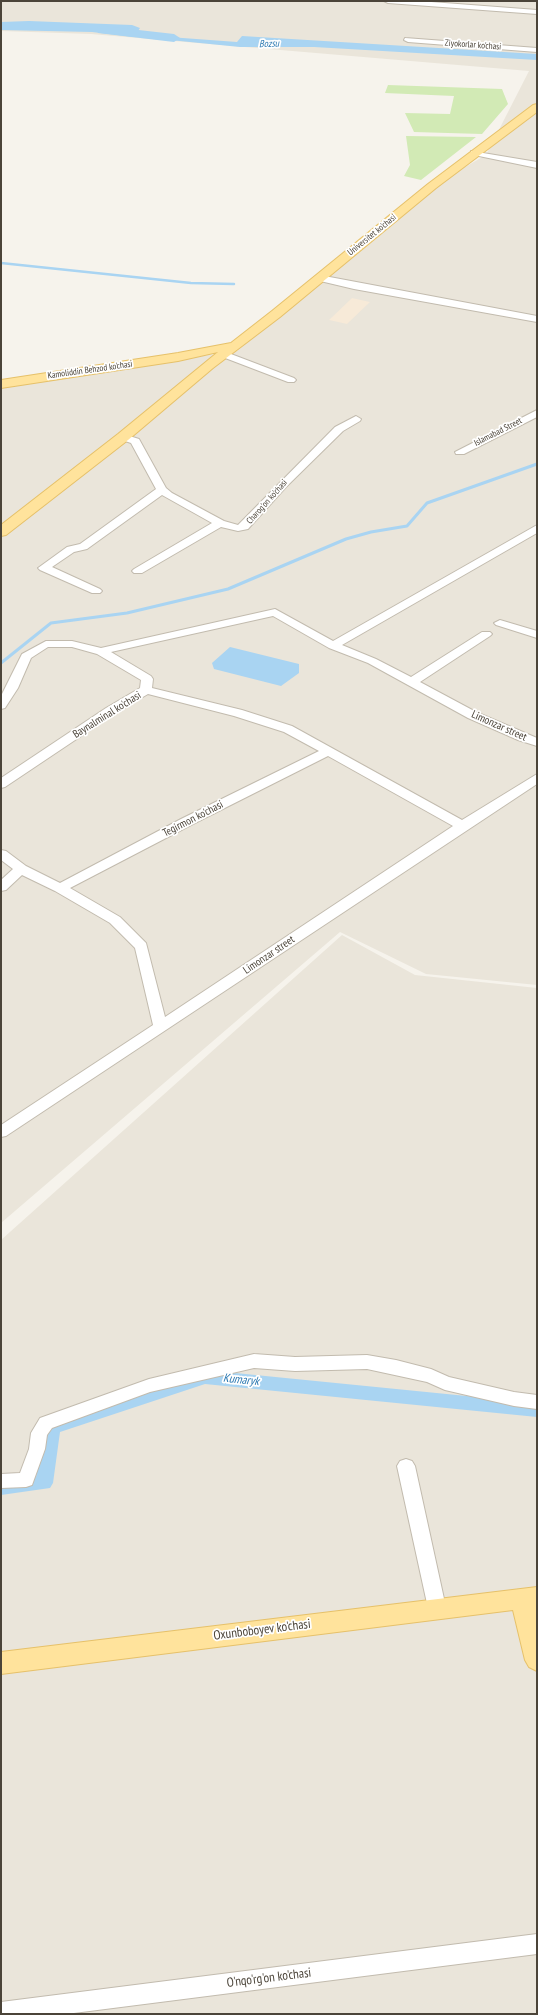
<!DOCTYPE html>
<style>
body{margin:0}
#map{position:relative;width:538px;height:2015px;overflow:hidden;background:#f6f3ec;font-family:"PT Sans Narrow",sans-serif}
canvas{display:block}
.frame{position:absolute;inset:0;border:2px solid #4b4439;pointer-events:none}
</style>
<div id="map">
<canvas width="538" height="2015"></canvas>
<div class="frame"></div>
</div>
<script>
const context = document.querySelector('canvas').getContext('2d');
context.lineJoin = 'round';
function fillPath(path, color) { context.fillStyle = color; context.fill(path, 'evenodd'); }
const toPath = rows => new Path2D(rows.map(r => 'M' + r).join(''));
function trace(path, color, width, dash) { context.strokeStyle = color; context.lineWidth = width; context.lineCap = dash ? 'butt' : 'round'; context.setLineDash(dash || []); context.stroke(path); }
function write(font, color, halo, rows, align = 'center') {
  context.font = font + ' "PT Sans Narrow",sans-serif'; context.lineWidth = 3.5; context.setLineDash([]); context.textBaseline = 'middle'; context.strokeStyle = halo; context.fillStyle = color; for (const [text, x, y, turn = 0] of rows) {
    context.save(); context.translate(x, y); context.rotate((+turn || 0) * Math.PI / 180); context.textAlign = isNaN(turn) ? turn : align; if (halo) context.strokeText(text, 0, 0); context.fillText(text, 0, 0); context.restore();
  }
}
const residential = toPath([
 [1,1,537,1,537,985,426,974,340,932,1,1223,1,385,237,351,432,186,486,155,529,71,91,34,1,31],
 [342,935,415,975,537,988,537,2014,1,2014,1,1240]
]);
const commercial = toPath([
 [352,298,370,302,347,324,329,320]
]);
const green = toPath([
 [388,85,502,89,508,104,482,134,414,132,405,113,450,114,454,96,385,93],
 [406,136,476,137,421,180,404,176,410,165]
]);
const water = toPath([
 [29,21,132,25,140,28,134,37,92,32,1,30,1,22],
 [142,35,237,42,242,36,537,54,537,60,314,47,240,47,140,37],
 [230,647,299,664,299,673,281,686,214,669,212,663]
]);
const streamFar1 = toPath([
 [1,263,191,283,234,284]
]);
const stream = toPath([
 [1,663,51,623,127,613,228,589,346,539,371,532,407,526,427,503,537,464]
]);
const canal = toPath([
 [205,1370,537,1403,537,1417,205,1384,60,1432,53,1483,50,1488,1,1495,1,1481,36,1477,44,1428,46,1423,205,1370]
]);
const river = toPath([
 [103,26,174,34,180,38,174,42,98,33,97,30,98,27,103,26]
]);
const minor = toPath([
 [384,1,418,1,537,10,537,14,388,3,384,1],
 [405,38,537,48,537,52,408,42,404,40,405,38],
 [471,151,537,162,537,168,474,155,471,155,471,151],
 [319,275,537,316,537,322,354,289,316,280,314,278,319,275],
 [223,351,294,378,296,380,294,382,288,382,220,356,218,354,220,352,223,351],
 [537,410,537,417,464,454,456,454,455,452,537,410],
 [356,416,361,419,360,421,343,431,286,487,248,529,238,531,221,527,142,573,134,573,132,571,134,569,212,523,162,495,87,549,74,552,52,567,100,589,102,591,100,593,92,593,40,570,38,568,67,547,80,544,156,489,131,443,119,439,118,437,119,435,123,434,139,439,166,488,172,493,224,521,238,525,335,427,356,416],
 [537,525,537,533,342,645,376,659,411,677,482,632,490,632,492,634,490,636,420,682,476,712,537,738,537,746,518,740,468,718,368,663,329,648,273,616,111,652,151,676,153,679,152,688,242,710,292,726,462,820,537,774,537,784,6,1136,1,1137,1,1125,153,1025,135,948,110,923,55,891,22,875,6,890,1,891,1,880,13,869,1,860,1,850,6,851,26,866,60,883,181,819,319,751,284,732,234,716,148,694,114,714,5,787,1,788,1,778,106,708,140,688,141,680,97,654,72,647,48,647,31,658,18,688,5,708,1,709,1,696,22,654,46,641,72,641,101,648,275,609,333,641,537,525],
 [328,756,453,826,165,1017,146,943,120,917,70,888,191,825,328,756],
 [500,620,537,631,537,638,496,625,494,623,500,620],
 [254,1354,295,1357,367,1355,396,1360,431,1369,449,1377,514,1392,537,1395,537,1409,514,1406,445,1390,427,1382,367,1369,295,1371,254,1368,150,1392,52,1428,47,1435,45,1449,32,1485,26,1487,1,1488,1,1474,20,1473,29,1449,31,1433,40,1418,149,1379,254,1354],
 [406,1459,412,1461,415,1466,446,1608,443,1614,437,1616,431,1614,428,1608,397,1466,400,1461,406,1459],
 [537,1934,537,1954,66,2014,1,2014,1,2002,537,1934]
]);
const major = toPath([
 [537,104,537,112,436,188,280,317,213,368,128,440,6,535,1,536,1,525,118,434,218,352,178,361,1,388,1,380,178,353,231,343,272,311,428,184,533,105,537,104],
 [537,1587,537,1671,529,1667,525,1660,513,1610,1,1674,1,1652,537,1587]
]);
const farStreetnames = [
 ["Ziyokorlar ko'chasi",473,45,4],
 ["Universitet ko'chasi",372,235,-39],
 ["Kamoliddin Behzod ko'chasi",90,370,-8],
 ["Islamabad Street",498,432,-27],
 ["Charog'on ko'chasi",267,502,-48]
];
const farWaternames = [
 ["Bozsu",269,44,-2]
];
const streetNames = [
 ["Baynalminal ko'chasi",107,715,-32],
 ["Limonzar street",499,726,24],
 ["Tegirmon ko'chasi",193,819,-27],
 ["Limonzar street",269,955,-34]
];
const waterNames = [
 ["Kumaryk",241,1380,6]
];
const nearStreetnames = [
 ["Oxunboboyev ko'chasi",262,1630,-7],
 ["O'nqo'rg'on ko'chasi",269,1978,-7]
];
fillPath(residential, '#eae5da');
fillPath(commercial, '#f7ead8');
fillPath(green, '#d2eab5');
fillPath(water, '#a9d4f2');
trace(streamFar1, '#a9d4f2', 2.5);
trace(stream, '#a9d4f2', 3);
fillPath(canal, '#a9d4f2');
fillPath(river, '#a9d4f2');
trace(minor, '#c2bbae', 2);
trace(major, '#e6c16a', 2);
fillPath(minor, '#fff');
fillPath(major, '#ffe39c');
write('9px', '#4b4439', '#fff', farStreetnames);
write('italic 10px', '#2e7ab2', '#fff', farWaternames);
write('11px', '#4b4439', '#fff', streetNames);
write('italic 12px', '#2e7ab2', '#fff', waterNames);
write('13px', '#4b4439', '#fff', nearStreetnames);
</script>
